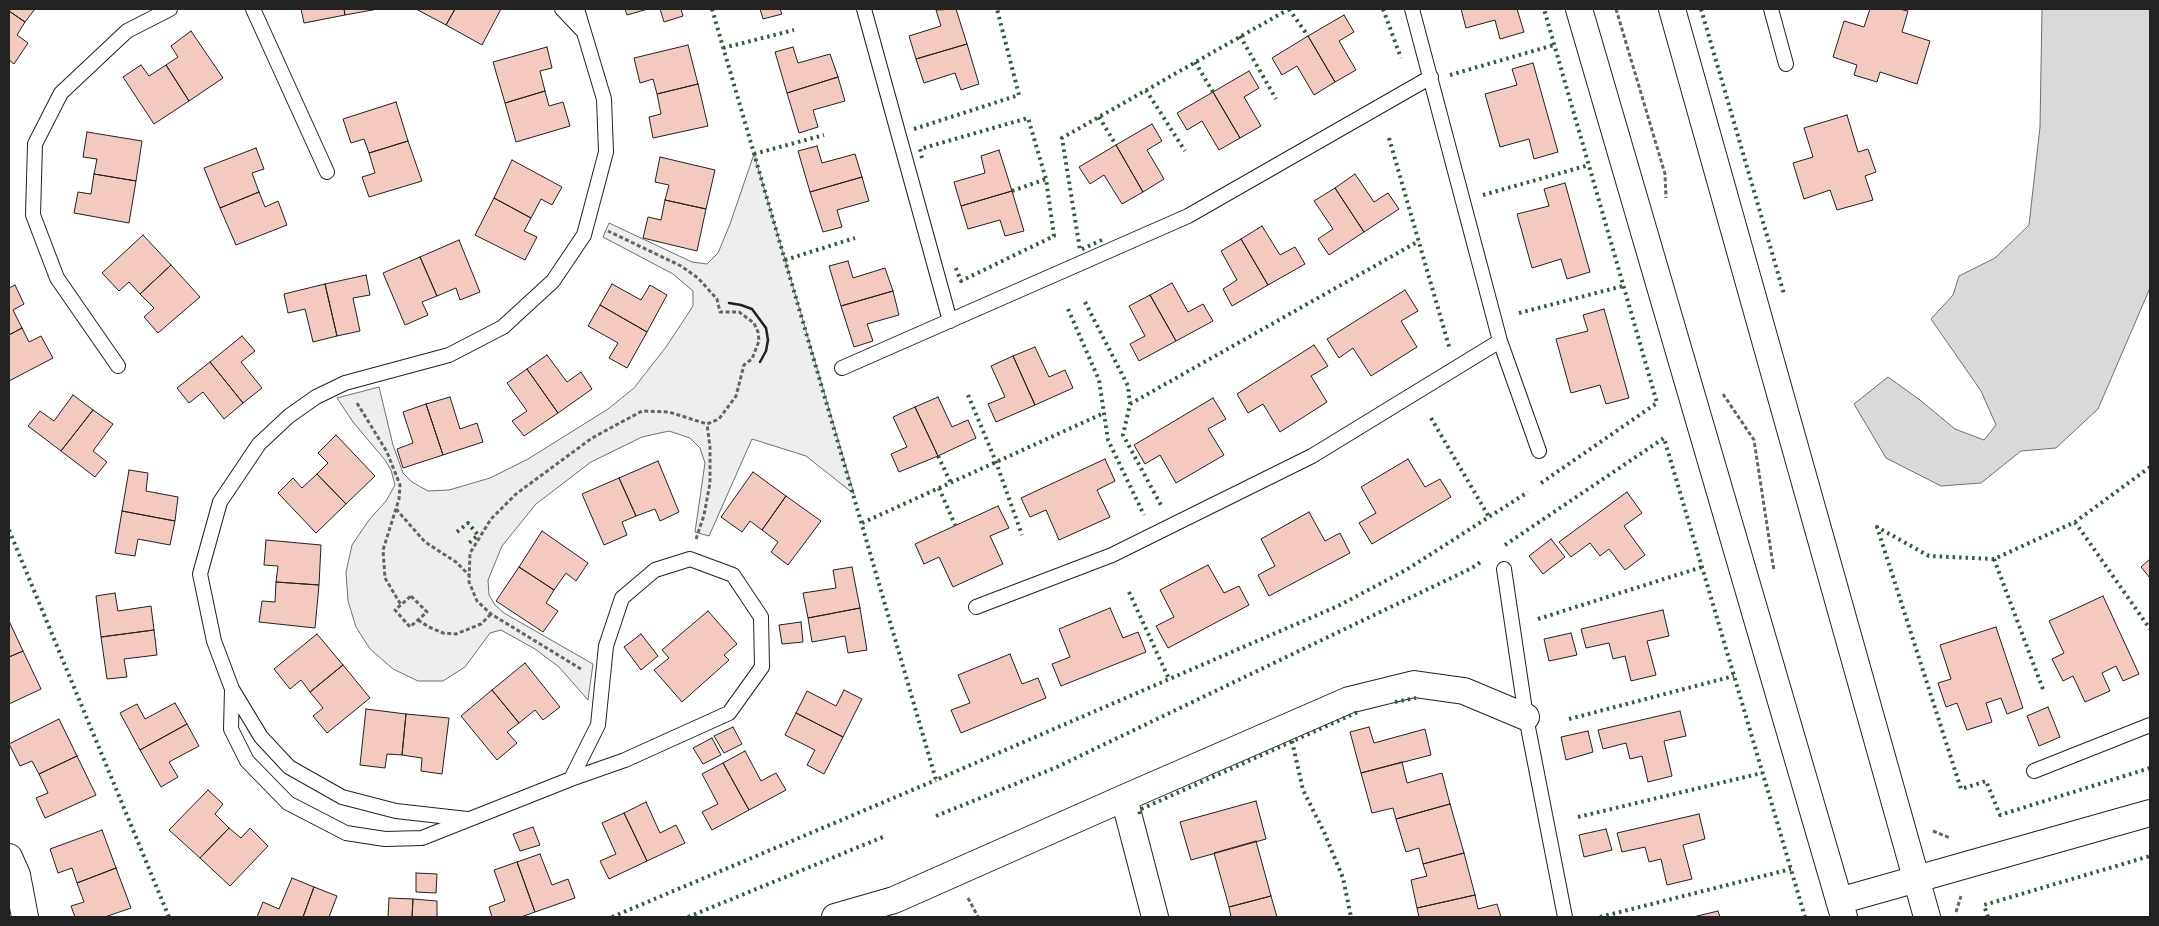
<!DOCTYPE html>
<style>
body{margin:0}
#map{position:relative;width:2159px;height:926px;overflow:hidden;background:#fff;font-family:Lora,serif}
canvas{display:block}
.frame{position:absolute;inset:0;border:10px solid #222;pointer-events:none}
</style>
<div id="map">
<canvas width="2159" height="926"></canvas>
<div class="frame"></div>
</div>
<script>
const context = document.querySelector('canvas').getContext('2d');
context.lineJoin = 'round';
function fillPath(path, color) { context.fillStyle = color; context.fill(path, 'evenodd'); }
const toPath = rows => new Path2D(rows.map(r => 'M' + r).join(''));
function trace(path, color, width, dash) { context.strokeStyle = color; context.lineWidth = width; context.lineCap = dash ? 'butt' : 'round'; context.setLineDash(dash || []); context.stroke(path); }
const green = toPath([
 [754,154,854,494,806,456,752,439,709,536,695,532,705,463,700,448,690,438,669,431,642,437,591,462,536,504,502,546,488,580,489,595,495,605,504,613,593,664,588,700,559,667,535,649,501,630,490,633,465,667,443,681,418,681,393,669,370,649,356,627,348,601,346,572,352,545,369,520,386,501,395,485,391,470,385,460,353,422,337,398,379,387,393,445,403,473,412,482,428,491,449,490,490,478,528,459,608,409,634,388,666,347,693,306,693,291,673,274,603,237,609,223,692,262,707,264,718,253,730,224,754,154]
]);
const water = toPath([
 [2042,9,2150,9,2150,288,2098,409,2056,448,2021,451,1981,483,1941,486,1886,458,1854,404,1888,377,1920,400,1955,429,1984,440,1996,425,1981,391,1931,319,1953,295,1959,276,1995,258,2029,225,2040,127,2042,9]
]);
const building = toPath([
 [9,9,35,9,25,22,9,11,9,9],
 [301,9,344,9,345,15,304,23,301,9],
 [344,9,378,9,345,15,344,9],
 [416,9,455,9,446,25,416,9],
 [455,9,501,9,482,45,446,25,455,9],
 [625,9,648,9,627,15,625,9],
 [660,9,681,9,683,16,664,22,660,9],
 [760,9,780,9,782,14,763,19,760,9],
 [956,9,967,44,916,59,909,36,941,26,936,10,956,9],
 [1461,9,1517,9,1524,32,1500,39,1495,20,1466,28,1461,9],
 [1870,9,1899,9,1908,11,1902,32,1930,41,1917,84,1880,72,1877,82,1854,75,1857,65,1833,57,1844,21,1864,27,1870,9],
 [9,11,25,22,17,35,28,43,14,64,9,60,9,11],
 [1344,15,1354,32,1339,41,1356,70,1335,82,1308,36,1344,15],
 [191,31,223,78,189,101,166,65,178,57,171,46,191,31],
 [1308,36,1335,82,1314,95,1297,66,1282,75,1272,58,1308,36],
 [967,44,979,84,961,90,955,73,924,83,916,59,967,44],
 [688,45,698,84,657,94,653,79,640,83,634,58,688,45],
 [547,47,552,68,540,71,545,91,505,103,493,62,547,47],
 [793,47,798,63,830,54,838,77,787,93,775,52,793,47],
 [1533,63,1558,152,1534,159,1529,139,1500,147,1485,94,1517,85,1512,69,1533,63],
 [141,65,149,76,166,65,189,101,154,124,123,77,141,65],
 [1249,71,1259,88,1244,97,1261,126,1240,138,1213,92,1249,71],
 [838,77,845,101,813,110,818,127,799,133,787,93,838,77],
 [698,84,708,126,653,138,649,117,661,114,657,94,698,84],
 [545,91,549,106,563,102,570,126,516,142,505,103,545,91],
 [1213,92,1240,138,1219,150,1202,121,1187,130,1177,113,1213,92],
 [396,102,408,141,369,153,364,139,351,143,343,119,396,102],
 [1847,115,1858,152,1868,149,1876,172,1865,176,1873,200,1837,210,1830,190,1804,199,1793,163,1813,157,1804,128,1847,115],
 [1152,124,1162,141,1147,150,1164,179,1143,192,1116,145,1152,124],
 [87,132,142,141,136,181,94,174,97,159,83,157,87,132],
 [408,141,422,181,369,197,362,177,375,173,369,153,408,141],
 [1116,145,1143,192,1122,204,1104,175,1090,184,1079,167,1116,145],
 [817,146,822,163,855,154,862,177,810,192,798,151,817,146],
 [256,148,264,169,252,173,259,192,220,208,204,168,256,148],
 [999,150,1012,191,961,206,954,182,985,173,981,156,999,150],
 [660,157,715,170,706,209,665,200,669,185,655,182,660,157],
 [512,160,562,187,552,205,541,199,531,218,494,198,512,160],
 [94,174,136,181,129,223,74,213,78,192,91,194,94,174],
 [1355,174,1374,202,1388,193,1399,209,1364,232,1335,188,1355,174],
 [862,177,869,201,837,210,842,227,823,232,810,192,862,177],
 [1565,183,1590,272,1567,279,1561,259,1532,268,1517,214,1549,206,1544,189,1565,183],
 [1335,188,1364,232,1329,255,1318,239,1333,229,1314,201,1335,188],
 [1012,191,1024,231,1005,236,1000,220,968,229,961,206,1012,191],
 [259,192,265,207,278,201,287,225,236,245,220,208,259,192],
 [494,198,531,218,524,231,537,237,525,260,475,235,494,198],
 [665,200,706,209,697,251,643,238,648,217,661,220,665,200],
 [1262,226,1280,255,1295,247,1305,264,1268,285,1241,239,1262,226],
 [143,235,171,265,140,294,129,282,119,291,102,273,143,235],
 [1241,239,1268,285,1232,306,1223,289,1237,280,1221,251,1241,239],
 [459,240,480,292,460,300,456,288,437,296,420,257,459,240],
 [420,257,437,296,422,302,428,315,405,325,383,273,420,257],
 [848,261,853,278,885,268,893,291,841,306,829,266,848,261],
 [171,265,200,297,158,333,144,317,154,308,140,294,171,265],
 [366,275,370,295,353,298,360,331,337,336,325,284,366,275],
 [1172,283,1188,312,1203,304,1213,321,1176,341,1150,295,1172,283],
 [325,284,337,336,313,342,305,309,288,313,284,294,325,284],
 [612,284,641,300,650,285,667,295,647,332,600,305,612,284],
 [15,285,24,304,13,310,22,328,9,335,9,288,15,285],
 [1405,290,1418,311,1401,321,1417,347,1371,376,1353,348,1339,358,1327,339,1405,290],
 [893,291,899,315,867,324,873,341,854,347,841,306,893,291],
 [1150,295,1176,341,1139,361,1130,344,1145,336,1129,306,1150,295],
 [600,305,647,332,627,368,609,358,618,343,588,326,600,305],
 [1604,309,1629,398,1606,404,1600,385,1571,393,1556,339,1588,331,1583,315,1604,309],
 [22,328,29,342,41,336,53,358,9,381,9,335,22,328],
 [242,336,255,351,241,362,262,388,243,403,210,362,242,336],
 [1314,345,1328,366,1311,376,1327,402,1280,432,1263,404,1248,413,1237,394,1314,345],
 [1035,347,1049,377,1065,370,1073,388,1035,405,1013,356,1035,347],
 [547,355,567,382,581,372,592,389,558,413,527,369,547,355],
 [1013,356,1035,405,996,422,988,404,1005,397,991,366,1013,356],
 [210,362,243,403,224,419,203,392,189,403,177,388,210,362],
 [527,369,558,413,524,436,512,421,527,411,507,383,527,369],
 [73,395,93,410,61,451,28,426,40,411,54,421,73,395],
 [450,397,460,429,477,423,483,442,443,455,426,404,450,397],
 [938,397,952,427,968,420,976,438,938,456,915,407,938,397],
 [1213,398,1226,419,1208,429,1224,455,1176,483,1160,455,1145,464,1134,445,1213,398],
 [426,404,443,455,403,468,397,449,413,443,403,412,426,404],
 [915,407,938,456,899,472,891,454,907,447,893,417,915,407],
 [93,410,113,424,93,451,107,462,95,477,61,451,93,410],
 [336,435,375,476,346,504,317,474,328,463,318,453,336,435],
 [1105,459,1115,481,1097,490,1110,517,1059,540,1046,510,1030,517,1021,498,1105,459],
 [1408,459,1425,487,1440,479,1451,497,1372,544,1359,523,1376,513,1361,487,1408,459],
 [658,461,679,512,660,521,655,509,636,516,619,478,658,461],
 [129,470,148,473,146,491,178,497,175,521,122,511,129,470],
 [753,472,786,496,762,530,750,521,742,532,721,517,753,472],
 [317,474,346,504,316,533,278,493,293,478,302,488,317,474],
 [619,478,636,516,622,522,627,535,604,545,582,494,619,478],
 [1627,492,1642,513,1624,526,1645,555,1625,570,1609,549,1600,556,1590,543,1571,557,1559,542,1627,492],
 [786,496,821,521,788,565,771,552,778,542,762,530,786,496],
 [998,506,1009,528,990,536,1003,564,953,587,939,557,924,564,915,544,998,506],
 [122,511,175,521,170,545,138,539,135,556,115,553,122,511],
 [1309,512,1325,541,1340,533,1350,553,1269,596,1258,575,1275,566,1261,539,1309,512],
 [542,531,588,563,576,581,566,573,554,590,519,567,542,531],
 [1551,539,1565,557,1543,574,1529,556,1551,539],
 [266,540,321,545,319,585,276,582,278,566,264,565,266,540],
 [2150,559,2150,578,2141,567,2150,559],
 [1208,565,1224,593,1239,586,1249,605,1168,648,1156,626,1174,617,1160,590,1208,565],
 [519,567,554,590,546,603,558,611,543,632,496,601,519,567],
 [852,567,860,608,808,618,803,593,836,588,833,570,852,567],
 [276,582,319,585,315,628,259,622,262,601,275,602,276,582],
 [115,593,118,611,151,606,154,630,101,637,96,596,115,593],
 [2103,596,2139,674,2123,681,2116,666,2102,673,2110,691,2085,702,2073,676,2063,681,2052,659,2064,653,2049,621,2103,596],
 [860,608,867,650,848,653,845,636,812,642,808,618,860,608],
 [1110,608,1123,638,1138,632,1146,652,1061,686,1052,664,1070,657,1059,629,1110,608],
 [1663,610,1669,636,1647,641,1656,675,1631,681,1625,656,1613,659,1609,643,1586,648,1581,629,1663,610],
 [708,611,737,644,724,655,729,660,682,702,654,670,669,658,662,650,708,611],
 [9,621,23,651,9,657,9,621],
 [801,622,803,642,782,644,779,625,801,622],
 [1996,627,2023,708,2007,714,2001,698,1986,703,1992,722,1967,730,1957,703,1946,707,1938,683,1951,679,1940,645,1996,627],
 [154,630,157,655,124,659,127,677,107,679,101,637,154,630],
 [1571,633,1577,655,1549,661,1544,639,1571,633],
 [317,634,343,665,310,692,301,680,290,689,274,669,317,634],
 [641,634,658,656,641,670,624,647,641,634],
 [23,651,41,689,9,704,9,657,23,651],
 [1010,654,1022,684,1038,678,1046,698,961,733,951,710,970,703,958,675,1010,654],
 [525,663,560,707,543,720,535,710,519,723,492,690,525,663],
 [343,665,370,698,327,733,313,716,323,708,310,692,343,665],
 [492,690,519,723,507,732,517,743,497,760,461,716,492,690],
 [844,690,862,699,843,737,796,713,807,691,836,706,844,690],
 [175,703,187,724,140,750,120,713,137,704,145,719,175,703],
 [2048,707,2060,737,2039,746,2027,716,2048,707],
 [366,709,406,714,402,755,387,754,385,768,360,765,366,709],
 [1680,711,1686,736,1664,741,1672,776,1648,782,1642,756,1630,759,1626,743,1603,749,1598,730,1680,711],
 [796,713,843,737,824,774,807,765,815,750,785,735,796,713],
 [406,714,449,718,442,774,421,771,422,758,402,755,406,714],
 [59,719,77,756,39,774,32,761,20,766,9,744,59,719],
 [187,724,199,746,169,762,178,777,161,787,140,750,187,724],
 [733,727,742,744,724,753,714,736,733,727],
 [1369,727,1374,743,1425,729,1431,755,1361,773,1350,732,1369,727],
 [1588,731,1593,752,1566,760,1561,737,1588,731],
 [712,738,721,755,703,764,693,748,712,738],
 [745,751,761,781,776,773,786,790,749,810,723,763,745,751],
 [77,756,96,795,45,818,36,798,48,793,39,774,77,756],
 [1402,762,1407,783,1442,773,1450,804,1396,819,1393,808,1372,813,1361,773,1402,762],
 [723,763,749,810,712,830,702,812,718,804,702,774,723,763],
 [208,790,223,804,215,814,229,828,200,858,169,830,208,790],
 [1256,801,1266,839,1191,860,1180,822,1256,801],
 [646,802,660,833,676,825,685,843,647,861,624,813,646,802],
 [1450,804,1464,853,1423,864,1419,848,1406,852,1396,819,1450,804],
 [624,813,647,861,609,879,600,861,616,854,602,823,624,813],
 [1699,814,1705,839,1683,845,1692,879,1667,885,1661,859,1649,862,1645,847,1622,852,1617,833,1699,814],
 [533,827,540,845,520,851,513,834,533,827],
 [229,828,241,838,250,828,268,846,230,886,200,858,229,828],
 [1606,829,1612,850,1584,857,1579,835,1606,829],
 [102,830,116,868,77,883,72,868,58,873,50,849,102,830],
 [1256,841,1271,896,1229,907,1214,853,1256,841],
 [1464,853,1475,895,1417,908,1411,880,1427,876,1423,864,1464,853],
 [540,854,552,885,568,879,575,898,535,912,517,862,540,854],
 [517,862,535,912,521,917,492,917,489,907,505,901,494,870,517,862],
 [116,868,131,908,105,917,75,917,71,906,84,902,77,883,116,868],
 [416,873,437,874,436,893,416,892,416,873],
 [292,878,314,887,303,917,257,917,263,902,279,909,292,878],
 [314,887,337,896,329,917,303,917,314,887],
 [1475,895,1478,909,1497,904,1501,917,1419,917,1417,908,1475,895],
 [1271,896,1277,917,1231,917,1229,907,1271,896],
 [389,898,413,899,412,917,388,917,389,898],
 [413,899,437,901,437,917,412,917,413,899],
 [1718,911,1720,917,1693,917,1718,911]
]);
const path = toPath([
 [1616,9,1665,174,1666,198],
 [1723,394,1754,440,1774,571],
 [357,403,387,452,400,485,399,499,383,550,385,578,401,605],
 [396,509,425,542,456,562,469,575],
 [696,539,704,515,710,483,710,447,707,424],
 [411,596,427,612,410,627,395,610,411,596],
 [418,620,429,627,443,633,456,634,481,624,491,614],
 [581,669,491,614,477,601,469,582,470,553,491,519,516,494,592,438,642,411,669,412,707,424,719,419,736,396,744,365,752,359,759,341,758,332,754,323,739,312,720,312,717,299,698,278,681,266,608,231],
 [1933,831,1950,838],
 [968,898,978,917],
 [1956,912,1961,896]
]);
const service = toPath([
 [253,9,327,172],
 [562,9,582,30],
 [864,9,950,321],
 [1412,9,1500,341,1539,451],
 [1771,9,1786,64],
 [118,366,57,278,33,215,35,144,61,93,127,31,170,9],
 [842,368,1188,216,1431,77],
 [1504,569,1526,717,1565,917],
 [976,607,1112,555,1312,456,1500,341],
 [232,690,231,729,247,761,288,803,346,833,385,839,422,838,571,779,625,760,729,713,762,667,761,617,733,575,690,559,655,570,622,598,606,646,598,725,571,779],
 [2034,771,2150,725],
 [467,819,396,811,342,797,289,767,261,737,232,689,214,641,200,574,220,502,259,444,289,416,316,397,345,383,449,355,503,327,553,281,584,235,606,152,604,99,577,9]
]);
const minor = toPath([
 [1579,9,1844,917],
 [1672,9,1927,917],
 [1124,798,1155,917],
 [9,857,17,875,25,917],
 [1839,901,2150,813],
 [835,917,894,900,1124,798,1349,700,1414,684,1464,691,1526,717]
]);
const hedge = toPath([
 [712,9,936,780,1338,606,1406,570,1528,492],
 [1289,9,1308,36],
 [1383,9,1401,58],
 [1701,9,1784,294],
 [1240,36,1276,99],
 [723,48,794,30],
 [1195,62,1213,92],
 [1450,75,1554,45],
 [1146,90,1185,151],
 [1099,117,1116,145],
 [914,129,1019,95,997,9],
 [1389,138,1450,350],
 [754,154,824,135],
 [922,158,920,149,1028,118,1046,179,1054,236,961,281,955,266],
 [1012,191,1046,179],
 [1483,195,1589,165],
 [1102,240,1080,250,1062,138,1289,9],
 [785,260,855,238],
 [1085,302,1128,386,1130,404,1123,435,1162,507],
 [1068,309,1099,380,1108,440,1144,515],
 [1519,313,1623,286],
 [968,395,996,462,1022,535],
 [1130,404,1419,241],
 [1431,418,1489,517],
 [938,456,951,483],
 [2150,467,2075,522,1994,559,1929,556,1877,527,1961,789,1986,781,2000,815,2150,768],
 [1541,483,1657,403,1544,9],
 [939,488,955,525],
 [2075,522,2150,629],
 [862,523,1104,413],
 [9,530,169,917],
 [457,532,468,523,478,535,468,544],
 [1505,545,1664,438,1805,917],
 [1994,559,2044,692],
 [1129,592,1169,679],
 [1538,619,1702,567],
 [1395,702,1416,698],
 [1569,719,1734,676],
 [1292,741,1303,790,1324,832,1343,878,1351,917],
 [1140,814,1139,810,1360,711],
 [936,816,1057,767,1472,568,1482,561],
 [1578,817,1762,773],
 [612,917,936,780],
 [688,917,883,837],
 [1600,917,1791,869],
 [1988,917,1984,905,2150,856]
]);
const wall = toPath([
 [729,303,741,305,752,309,766,328,768,340,766,351,760,362]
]);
fillPath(green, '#eee');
trace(green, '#6f6f6f', 1);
fillPath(water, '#d9d9d9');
trace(water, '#6f6f6f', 1);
fillPath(building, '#f3c9c0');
trace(building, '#222', 1);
trace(service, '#222', 16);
trace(minor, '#222', 28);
trace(path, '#646464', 3, [4, 2.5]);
trace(service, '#fff', 14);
trace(minor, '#fff', 26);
trace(hedge, '#2f5e38', 4, [2.5, 4]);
trace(wall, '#222', 2.5);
</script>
